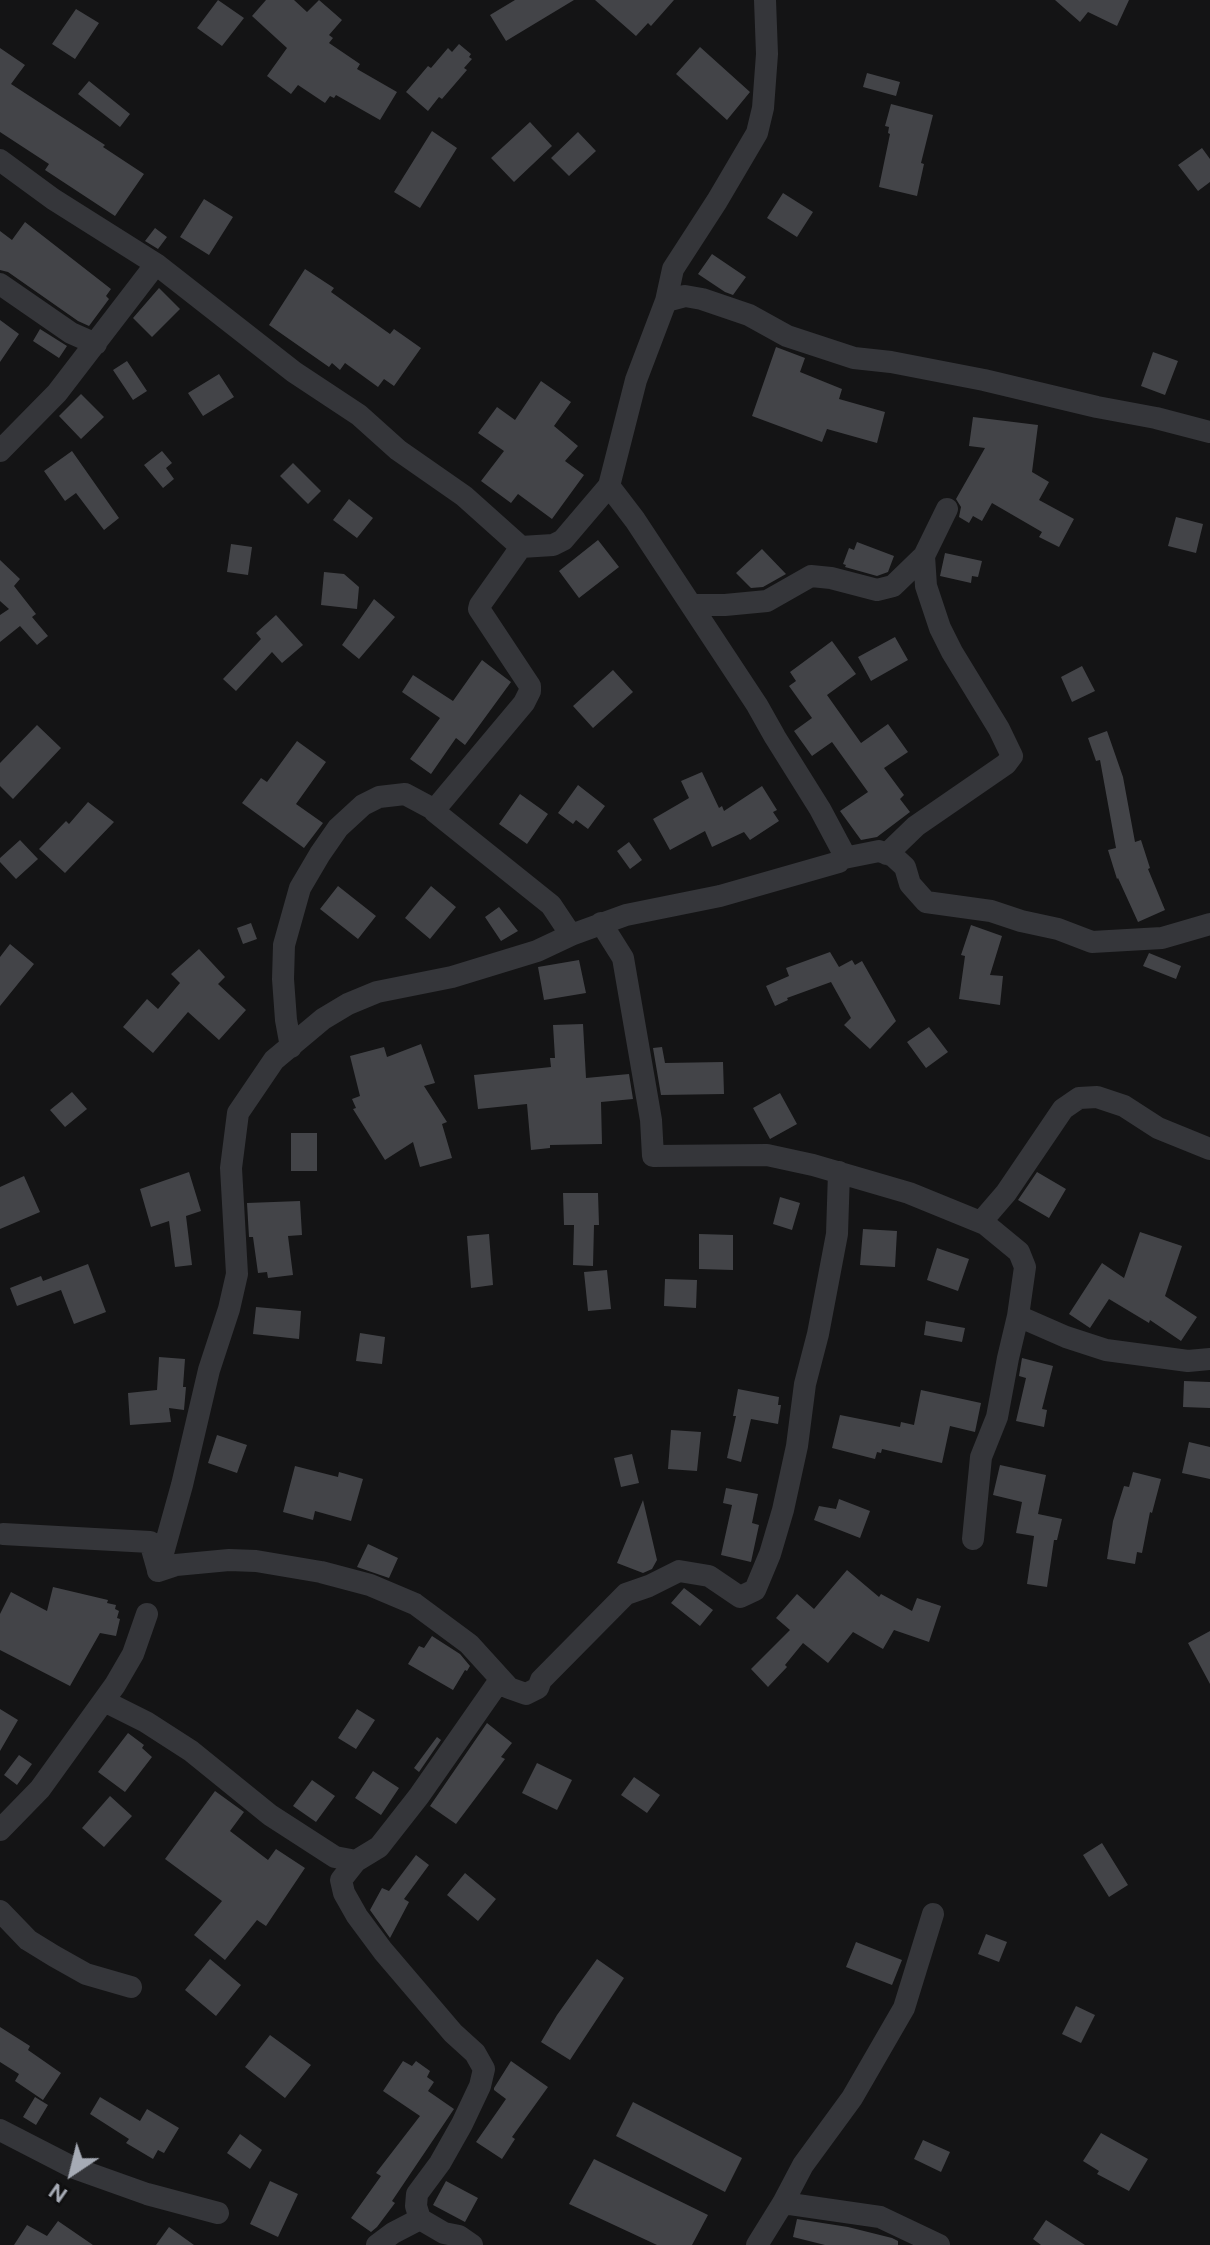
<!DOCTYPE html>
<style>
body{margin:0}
#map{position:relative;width:1210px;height:2245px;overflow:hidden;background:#141415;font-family:"DM Sans",sans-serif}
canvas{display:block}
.north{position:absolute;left:32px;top:2133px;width:80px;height:80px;-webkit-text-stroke:6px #0f0f10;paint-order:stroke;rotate:215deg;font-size:22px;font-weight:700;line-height:32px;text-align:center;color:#a6abb5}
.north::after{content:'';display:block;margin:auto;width:28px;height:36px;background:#a6abb5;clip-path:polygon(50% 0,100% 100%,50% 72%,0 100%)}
</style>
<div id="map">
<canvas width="1210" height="2245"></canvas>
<div class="north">N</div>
</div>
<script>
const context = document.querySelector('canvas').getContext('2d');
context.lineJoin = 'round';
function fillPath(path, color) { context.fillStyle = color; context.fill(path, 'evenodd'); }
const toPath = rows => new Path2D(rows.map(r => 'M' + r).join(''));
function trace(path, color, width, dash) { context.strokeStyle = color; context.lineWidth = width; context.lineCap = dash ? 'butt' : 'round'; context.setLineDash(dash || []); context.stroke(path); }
const building = toPath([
 [218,0,244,18,222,46,197,28],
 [266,0,294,0,307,12,319,0,342,20,329,35,333,38,329,43,360,64,357,69,397,92,380,120,336,95,334,98,330,96,325,103,298,85,291,94,267,76,287,48,252,16],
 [515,0,574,0,506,41,490,15],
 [595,0,674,0,651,26,648,23,636,36],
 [1055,0,1129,0,1117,26,1088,12,1080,22],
 [76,9,99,23,75,59,52,44],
 [459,44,471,54,469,57,472,59,464,68,467,70,442,99,439,97,428,111,406,92,428,66,431,68,448,48,452,52],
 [700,47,750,92,727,120,676,74],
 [0,48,25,65,11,84,105,145,103,147,144,174,115,216,45,170,49,164,0,132],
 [867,73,900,82,896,96,863,87],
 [89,81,130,114,120,127,78,94],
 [891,104,933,115,921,163,924,164,917,196,879,187,890,134,888,133,889,127,885,126],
 [530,122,552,146,514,182,491,158],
 [432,131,457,148,420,208,394,192],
 [578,132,596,151,569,176,551,158],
 [1202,148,1210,159,1210,182,1198,191,1178,165],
 [783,193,813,212,797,237,767,218],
 [204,199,233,217,209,255,180,237],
 [25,222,111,289,106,296,109,299,89,326,78,321,8,272,0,270,0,231,12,240],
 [155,228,167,237,158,249,145,241],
 [712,254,746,277,733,295,725,292,698,274],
 [305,269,334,288,331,292,390,334,394,329,421,348,394,386,384,379,378,387,345,363,340,370,332,363,329,367,269,325],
 [159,288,180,309,152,337,133,318],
 [0,320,19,334,0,362],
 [40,329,67,346,59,358,33,341],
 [776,347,805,358,800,372,842,389,839,399,885,412,877,443,827,429,822,442,752,416],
 [1153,352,1178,361,1165,395,1141,386],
 [127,361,147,391,133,400,113,370],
 [219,374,234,397,203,416,188,393],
 [541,381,571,402,554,426,578,446,565,461,584,475,552,519,518,494,511,503,481,481,504,451,478,433,497,407,515,420],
 [81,394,104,417,81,439,59,416],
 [973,417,1038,425,1032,472,1049,482,1039,500,1074,519,1059,547,1039,537,1042,532,992,503,982,521,973,516,969,523,959,517,961,507,956,499,985,448,969,446],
 [72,451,119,518,104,530,76,493,65,501,44,471],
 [162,451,172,463,166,468,174,479,163,488,144,465],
 [293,463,321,491,308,504,280,476],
 [349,499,373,518,357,538,333,520],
 [1176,517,1203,524,1196,553,1168,546],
 [598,540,619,567,579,598,559,571],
 [857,542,894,556,888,572,877,576,845,567,846,565,843,564,849,548,854,550],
 [231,544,252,547,248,575,227,572],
 [762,549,786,574,763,587,751,588,736,573],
 [945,553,982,561,978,577,972,576,971,583,940,576],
 [0,560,20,579,14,586,36,614,32,617,48,636,37,645,20,626,0,642,0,615,9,609,0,601],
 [324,572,344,574,359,587,357,609,321,605],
 [374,599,395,617,359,659,342,645],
 [276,615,303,645,282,663,272,652,236,691,223,679,261,639,256,633],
 [895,637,908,660,871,681,858,657],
 [832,641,856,674,827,695,861,743,888,724,908,752,884,768,904,795,900,799,910,812,877,837,861,840,840,811,868,792,832,742,812,756,794,731,812,718,789,686,796,681,790,672],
 [482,660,511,682,465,745,456,738,431,774,410,759,440,718,402,692,413,675,453,701],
 [1082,666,1095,691,1072,702,1061,677],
 [613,670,633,692,593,728,573,706],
 [37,725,61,748,13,799,0,786,0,763],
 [1107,731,1123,777,1135,842,1141,840,1150,868,1148,869,1165,910,1138,922,1118,878,1117,879,1108,850,1116,848,1100,760,1096,761,1088,738],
 [297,741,326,762,296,804,323,823,304,848,242,803,261,778,267,782],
 [702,772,719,808,722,806,724,811,762,786,777,810,773,812,779,821,750,840,744,832,712,847,705,831,670,850,653,819,689,798,681,781],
 [578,785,605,806,588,829,576,820,573,824,558,813],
 [520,794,548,814,527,844,499,824],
 [88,802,114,822,65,873,39,849,66,821,69,824],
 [20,840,38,859,16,879,0,862,0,858],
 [629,842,642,860,630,869,617,851],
 [338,886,376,916,358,939,320,909],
 [431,886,456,907,430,939,405,918],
 [499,907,518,931,501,941,485,917],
 [251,923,257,939,243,944,237,928],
 [971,925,1002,936,990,975,1003,976,1000,1005,959,999,965,956,961,955],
 [10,944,34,964,0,1006,0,957],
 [199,949,225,977,218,984,246,1010,219,1040,188,1012,153,1053,123,1027,147,999,158,1009,180,983,171,974],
 [830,952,839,967,852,960,855,965,862,961,896,1021,870,1049,844,1025,851,1018,831,982,787,998,788,1000,775,1006,766,986,789,976,786,968],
 [1149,953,1181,966,1176,979,1143,966],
 [579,960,586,993,544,1000,538,967],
 [583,1024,586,1078,629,1074,633,1099,601,1102,602,1144,550,1145,550,1148,531,1150,527,1104,478,1109,474,1075,551,1067,550,1058,555,1058,553,1025],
 [929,1027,948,1052,926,1068,907,1042],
 [421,1044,435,1083,424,1086,447,1122,442,1124,452,1158,420,1167,413,1142,385,1160,353,1109,356,1108,352,1099,360,1096,350,1056,384,1047,387,1057],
 [662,1047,665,1063,723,1062,724,1094,661,1095,653,1048],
 [72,1092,87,1109,65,1127,50,1110],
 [780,1093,797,1124,770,1139,753,1108],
 [291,1133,317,1133,317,1171,291,1171],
 [189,1172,201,1211,186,1216,192,1265,175,1267,169,1221,151,1227,140,1189],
 [1037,1172,1066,1189,1049,1218,1018,1200],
 [24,1176,40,1212,0,1229,0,1187],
 [563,1193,598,1193,599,1225,594,1225,593,1266,573,1265,574,1225,564,1225],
 [780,1197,800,1203,792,1230,773,1224],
 [300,1201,302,1235,288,1236,293,1275,268,1278,267,1272,258,1273,253,1237,249,1237,247,1203],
 [863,1229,897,1231,895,1267,860,1265],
 [1140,1232,1182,1246,1165,1296,1197,1317,1181,1341,1150,1320,1149,1323,1109,1299,1090,1328,1069,1314,1102,1263,1124,1278],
 [489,1234,493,1285,471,1288,467,1236],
 [699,1234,733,1235,733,1270,699,1269],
 [937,1248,969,1259,958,1291,927,1280],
 [88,1264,106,1312,74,1324,61,1290,17,1306,10,1288,41,1276,43,1281],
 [607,1270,611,1309,588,1311,584,1272],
 [665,1279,697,1280,696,1308,664,1306],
 [256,1307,301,1311,299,1339,253,1334],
 [926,1321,965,1328,962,1342,924,1335],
 [360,1333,385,1337,382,1364,356,1361],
 [159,1357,185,1359,183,1387,186,1387,184,1410,169,1408,171,1422,130,1425,128,1393,157,1390],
 [1022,1358,1053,1366,1042,1409,1047,1410,1044,1427,1016,1421,1026,1378,1019,1376],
 [1184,1381,1210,1382,1210,1408,1183,1407],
 [738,1389,779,1397,778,1405,781,1405,778,1424,751,1419,741,1462,727,1458,736,1416,733,1416],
 [921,1390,981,1403,975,1432,950,1426,942,1463,882,1449,881,1453,877,1452,875,1459,832,1448,840,1415,900,1427,901,1422,914,1425],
 [671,1430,701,1432,697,1471,668,1469],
 [217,1435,247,1445,237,1473,208,1463],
 [1189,1442,1210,1447,1210,1479,1182,1473],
 [632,1454,639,1483,621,1487,614,1458],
 [1000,1465,1046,1475,1038,1514,1062,1519,1057,1540,1054,1540,1047,1587,1027,1584,1034,1536,1016,1533,1022,1502,993,1495],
 [295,1466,338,1477,339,1472,363,1479,351,1521,315,1511,313,1520,283,1512],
 [1133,1472,1161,1479,1152,1513,1150,1512,1142,1553,1137,1552,1135,1564,1107,1559,1113,1521,1124,1486,1129,1487],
 [726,1488,758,1494,752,1523,759,1525,751,1562,721,1555,732,1505,723,1503],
 [839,1499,870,1511,860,1538,814,1520,819,1506,836,1509],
 [643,1500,657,1560,652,1569,643,1573,617,1563],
 [368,1544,398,1558,389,1578,357,1567],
 [847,1570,879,1597,881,1594,912,1611,917,1598,941,1606,929,1642,894,1630,883,1649,853,1632,828,1663,803,1643,785,1665,787,1667,768,1687,751,1669,790,1630,776,1618,797,1594,814,1609],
 [53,1587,108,1600,107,1603,116,1605,115,1609,119,1611,117,1618,120,1619,116,1636,100,1633,70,1686,0,1650,0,1614,11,1592,47,1611],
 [684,1588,713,1610,700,1626,671,1603],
 [1210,1631,1210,1684,1188,1643],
 [432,1636,460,1654,470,1666,467,1671,465,1670,453,1690,408,1664,419,1646,424,1648],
 [0,1709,18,1720,0,1751],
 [357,1709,375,1720,356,1749,338,1738],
 [487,1723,512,1743,501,1757,505,1759,456,1824,430,1806],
 [128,1733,144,1745,142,1748,152,1757,125,1792,98,1772],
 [437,1737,441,1740,419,1772,414,1768],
 [19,1755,32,1764,17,1785,4,1775],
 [537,1763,572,1780,557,1810,522,1793],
 [373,1771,399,1788,381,1815,355,1798],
 [634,1777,660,1795,647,1813,621,1795],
 [312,1780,335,1796,316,1822,293,1806],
 [215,1791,244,1812,230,1831,268,1860,276,1849,305,1868,266,1926,257,1920,225,1960,194,1935,222,1901,165,1859],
 [110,1796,132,1816,104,1847,82,1828],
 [1102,1843,1128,1885,1109,1897,1083,1855],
 [416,1855,429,1865,404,1899,409,1902,390,1938,370,1910,382,1888,389,1891],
 [465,1873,496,1899,478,1921,447,1895],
 [986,1934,1007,1942,999,1962,978,1954],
 [856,1942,902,1960,892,1985,846,1967],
 [210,1959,241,1985,216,2016,185,1990],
 [597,1959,624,1978,570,2060,541,2042,557,2015],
 [1076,2006,1095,2015,1081,2043,1062,2034],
 [0,2027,30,2046,28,2050,61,2073,43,2100,15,2081,19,2074,0,2062],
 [270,2035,311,2065,285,2098,245,2067],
 [403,2061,412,2066,416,2061,430,2071,427,2077,434,2082,428,2091,454,2109,392,2201,395,2203,377,2227,371,2232,351,2218,381,2176,376,2173,420,2116,383,2091],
 [511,2061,548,2087,512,2137,515,2139,502,2159,476,2142,506,2099,494,2090,494,2088],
 [35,2097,48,2105,36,2125,23,2117],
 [100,2097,140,2121,147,2109,179,2128,164,2153,158,2150,153,2159,126,2143,129,2139,90,2114],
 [633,2102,742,2158,725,2192,616,2136],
 [1101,2133,1148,2159,1129,2191,1097,2174,1099,2171,1083,2161],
 [240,2134,262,2150,250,2169,227,2153],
 [923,2140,950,2152,941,2172,914,2159],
 [594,2159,708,2215,692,2245,657,2245,569,2204],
 [270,2181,298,2194,278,2237,250,2224],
 [446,2181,478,2198,465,2222,433,2205],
 [797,2219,848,2227,892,2238,898,2241,898,2245,825,2245,793,2237],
 [1046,2220,1085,2245,1041,2245,1033,2239],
 [58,2221,93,2245,14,2245,27,2225,47,2236],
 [169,2227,194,2245,156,2245]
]);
const minor = toPath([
 [0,160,53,199,156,264,294,372,359,415,398,450,464,496,521,547,480,605,479,609,530,686,530,691,524,703,436,808,435,812,551,905,571,935,537,951,452,977,377,992,348,1004,323,1019,274,1060,238,1113,231,1168,237,1274,229,1309,209,1370,182,1485,158,1571],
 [0,284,71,333,96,344],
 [666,301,673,269,717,201,757,133,763,108,767,54,765,0],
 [0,451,57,393,156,264],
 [609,486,636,380,666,301,685,296,702,299,749,315,787,336,854,358,891,362,984,380,1097,407,1156,418,1210,432],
 [521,547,553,545,563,540,609,486,635,520,757,705,775,737,820,809,844,854,839,862,720,896,626,915,571,935],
 [691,605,725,605,767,601,811,576,831,578,877,590,893,586,924,556],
 [887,854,916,826,1006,764,1012,756,999,729,952,652,940,628,926,586,924,556,947,509],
 [844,858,879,851,893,856,905,867,910,884,926,902,991,911,1021,921,1058,929,1092,942,1162,938,1210,924],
 [601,923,623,958,651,1120,653,1156,767,1155,813,1165,909,1193,985,1224,1019,1252,1025,1267,1018,1316,1066,1337,1106,1350,1188,1361,1210,1359],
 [291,1047,286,1020,283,979,284,945,300,888,320,854,338,828,363,805,379,797,405,794,435,810],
 [981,1222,1006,1193,1063,1109,1079,1098,1097,1097,1124,1106,1158,1128,1210,1149],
 [3,1534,150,1542,158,1570],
 [973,1539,981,1457,997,1417,1008,1358,1018,1316],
 [158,1571,176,1565,229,1560,256,1561,321,1572,370,1585,415,1604,469,1644,509,1688,526,1694,538,1688,541,1680,626,1594,649,1586,679,1571,709,1576,740,1597,755,1590,770,1554,783,1510,797,1446,805,1384,818,1334,837,1234,839,1172],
 [104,1701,146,1722,191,1751,270,1815,335,1857,356,1861,379,1847,419,1796,495,1687,506,1685],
 [0,1830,40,1789,115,1685,133,1654,147,1614],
 [356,1861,341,1880,344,1893,357,1916,383,1951,453,2033,475,2053,484,2069,480,2086,462,2124,440,2163,417,2194,416,2206,420,2219],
 [0,1911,28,1940,54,1956,86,1974,131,1987],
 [0,2130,74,2168,147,2194,218,2213],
 [783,2203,880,2217,939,2245],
 [377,2245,393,2233,420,2219,444,2233,459,2236,472,2245],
 [757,2245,783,2203,803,2165,852,2098,904,2008,933,1914]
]);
fillPath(building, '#434448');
trace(minor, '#35363a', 22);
</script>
